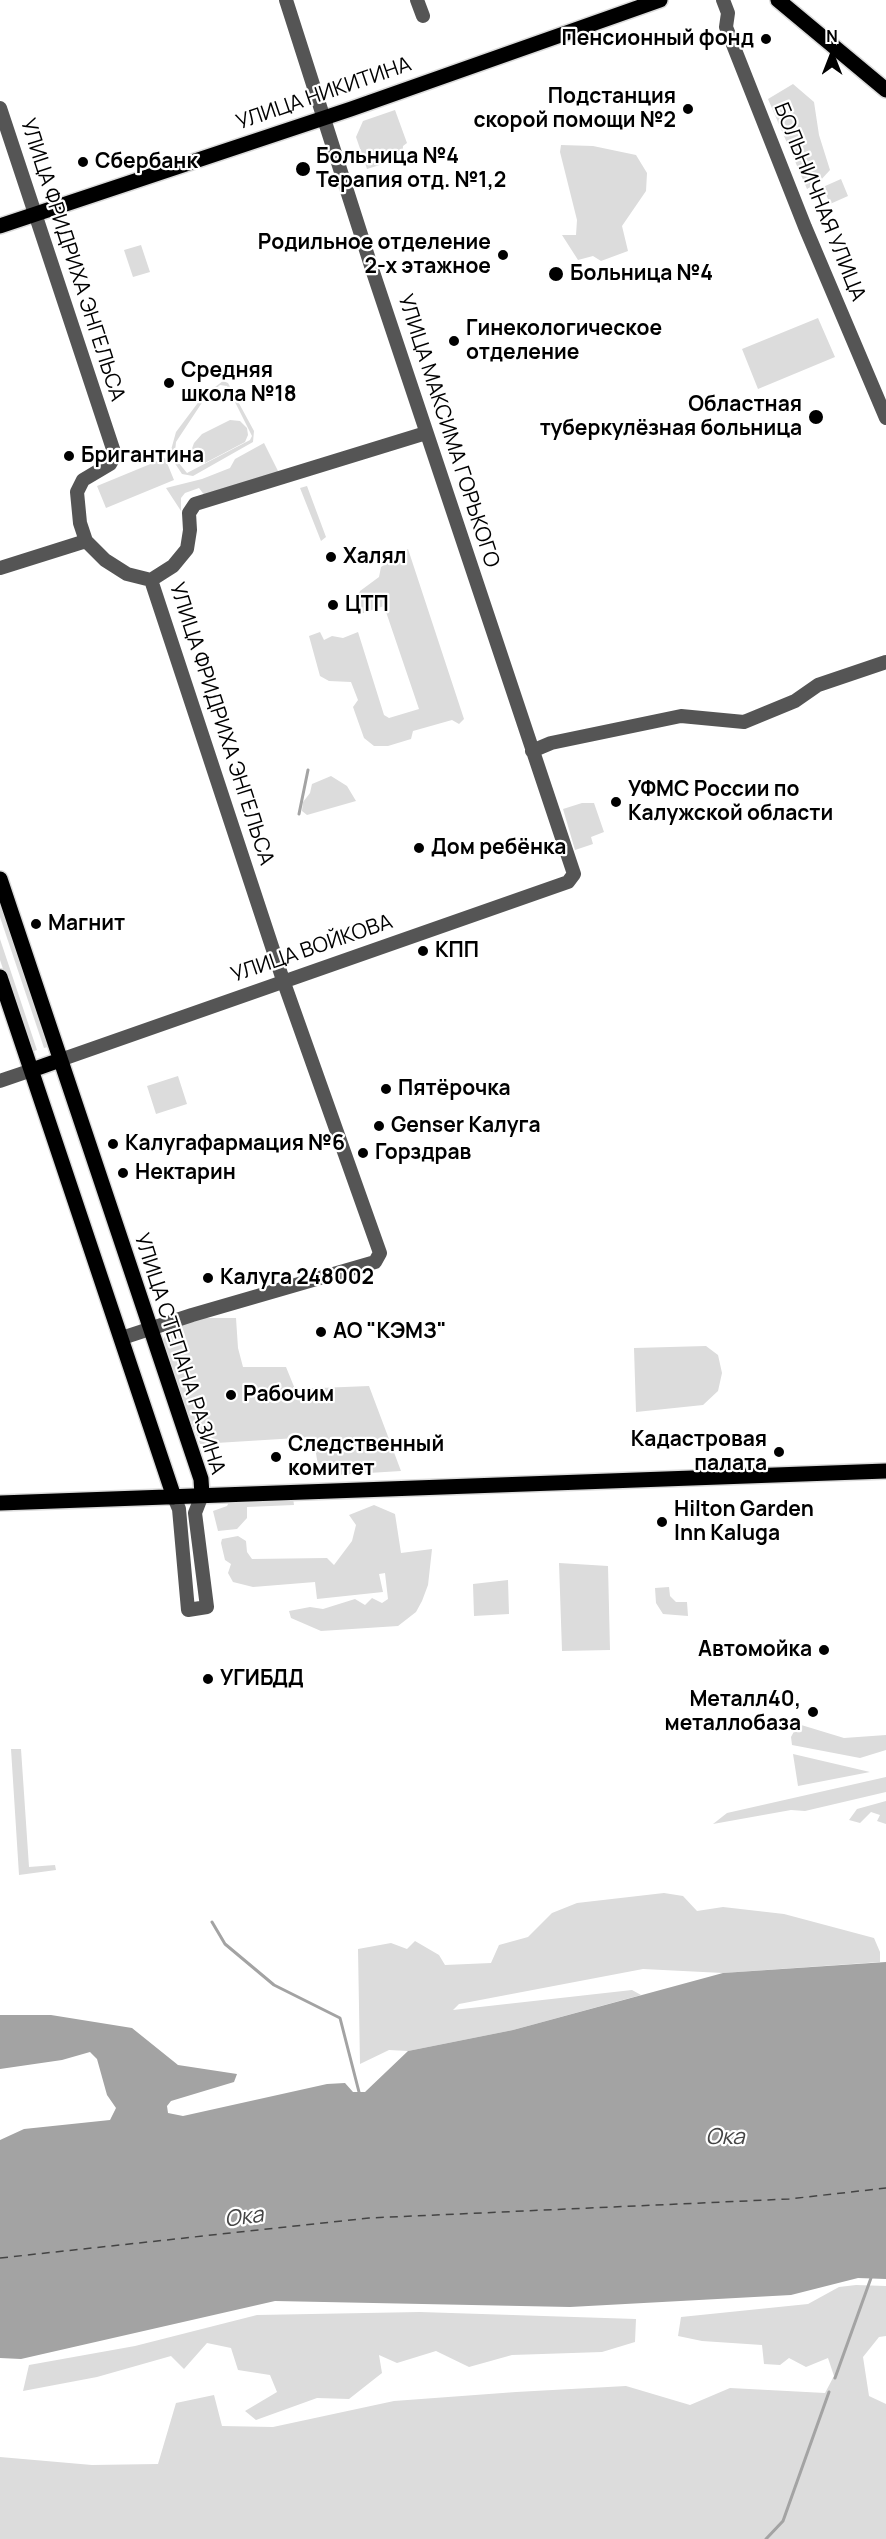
<!DOCTYPE html>
<meta charset="utf-8">
<style>
body{margin:0}
#map{position:relative;width:886px;height:2539px;overflow:hidden;background:#fff;font-family:Manrope,sans-serif}
canvas{display:block}
.north{position:absolute;left:802px;top:24px;width:60px;height:60px;-webkit-text-stroke:4px #fff;paint-order:stroke;rotate:0deg;font-size:16px;font-weight:700;line-height:24px;text-align:center;color:#000}
.north::after{content:'';display:block;margin:auto;width:21px;height:27px;background:#000;clip-path:polygon(50% 0,100% 100%,50% 72%,0 100%)}
</style>
<div id="map">
<canvas width="886" height="2539"></canvas>
<div class="north">N</div>
</div>
<script>
const context = document.querySelector('canvas').getContext('2d');
context.lineJoin = 'round';
function fillPath(path, color) { context.fillStyle = color; context.fill(path, 'evenodd'); }
const toPath = rows => new Path2D(rows.map(r => 'M' + r).join(''));
function trace(path, color, width, dash) { context.strokeStyle = color; context.lineWidth = width; context.lineCap = dash ? 'butt' : 'round'; context.setLineDash(dash || []); context.stroke(path); }
function write(font, color, halo, rows, align = 'center') {
  context.font = font + ' Manrope,sans-serif'; context.lineWidth = 4.5; context.setLineDash([]); context.textBaseline = 'middle'; context.strokeStyle = halo; context.fillStyle = color; for (const [text, x, y, turn = 0] of rows) {
    context.save(); context.translate(x, y); context.rotate((+turn || 0) * Math.PI / 180); context.textAlign = isNaN(turn) ? turn : align; if (halo) context.strokeText(text, 0, 0); context.fillText(text, 0, 0); context.restore();
  }
}
const green = toPath([
 [793,84,814,102,819,135,830,170,819,182,807,189,768,99],
 [395,110,407,143,403,146,402,158,367,169,356,137,363,121],
 [561,145,593,146,636,155,647,173,646,191,622,226,628,251,601,261,593,256,578,260,562,235,576,235,577,220,560,152],
 [841,179,848,196,830,204,823,187],
 [141,245,150,272,133,277,124,250],
 [818,318,835,357,758,389,742,349],
 [223,381,228,383,254,431,253,442,193,476,182,474,174,462,171,450,176,432,203,396],
 [220,385,227,386,252,436,250,440,187,473,178,462,175,452,176,442,205,398],
 [230,420,240,421,247,428,248,435,245,442,205,463,190,454,194,443,202,434],
 [264,443,279,473,205,496,199,488,185,493,181,498,181,511,166,488,202,479,230,468,235,459],
 [165,458,174,480,106,508,97,486],
 [307,486,326,537,321,541,300,488],
 [408,549,464,719,459,724,452,720,413,731,411,739,388,746,374,746,364,738,353,707,358,700,351,682,329,681,320,676,309,636,320,632,324,640,332,636,343,638,358,632,384,715,389,718,419,709,384,606,360,614,357,601,360,591,379,577,381,567],
 [331,776,347,786,356,801,307,815,302,811,303,802,310,793,312,784],
 [582,803,594,803,604,832,591,837,593,844,575,850,563,809],
 [0,891,52,1046,44,1048,0,917],
 [0,939,37,1050,31,1052,0,960],
 [178,1076,187,1104,156,1114,147,1086],
 [195,1318,236,1318,238,1348,243,1367,286,1367,295,1389,369,1386,401,1471,320,1476,313,1437,200,1444,161,1343,165,1336],
 [706,1346,718,1355,722,1373,718,1391,703,1405,636,1412,634,1348],
 [293,1498,294,1505,247,1507,247,1518,237,1529,218,1531,213,1511,227,1506,230,1500],
 [374,1505,395,1514,401,1553,432,1549,428,1585,422,1601,416,1612,398,1626,321,1631,291,1618,289,1611,310,1607,323,1609,355,1599,365,1605,372,1598,382,1603,388,1599,385,1573,379,1574,383,1592,317,1599,315,1582,253,1587,233,1582,228,1573,231,1564,225,1560,221,1543,222,1539,238,1536,246,1541,247,1552,252,1559,327,1558,334,1565,352,1541,356,1525,349,1515],
 [559,1563,608,1566,610,1650,562,1651],
 [508,1580,509,1614,474,1616,473,1584],
 [669,1587,670,1596,676,1602,687,1602,688,1616,663,1614,656,1603,655,1588],
 [798,1724,844,1738,886,1735,886,1750,860,1758,792,1745,791,1737],
 [11,1749,21,1749,29,1867,55,1865,56,1870,19,1875],
 [793,1754,870,1772,798,1786],
 [886,1777,886,1792,805,1811,791,1810,713,1824,727,1813],
 [886,1801,886,1824,877,1821,880,1815,871,1812,860,1823,849,1820,857,1809],
 [664,1893,683,1896,697,1911,723,1907,784,1914,874,1938,880,1952,880,1962,723,1973,643,1969,459,2004,453,2010,632,1990,641,1995,513,2030,408,2051,389,2050,360,2064,358,1949,391,1943,407,1949,415,1941,439,1955,445,1965,491,1963,499,1945,528,1937,552,1913,577,1903],
 [856,2285,886,2286,886,2336,879,2337,863,2357,869,2396,886,2404,886,2539,0,2539,0,2457,92,2465,158,2464,176,2403,214,2395,222,2426,273,2427,394,2401,516,2392,626,2386,690,2405,730,2388,825,2393,834,2376,828,2358,806,2367,789,2358,780,2365,764,2364,762,2345,702,2341,678,2336,681,2317,808,2304,839,2287],
 [420,2312,636,2319,635,2342,602,2352,512,2355,469,2367,436,2351,397,2363,379,2355,382,2373,349,2399,317,2398,256,2420,245,2411,277,2392,270,2375,238,2370,231,2348,207,2343,184,2369,171,2356,97,2377,23,2391,29,2365,135,2346,257,2315]
]);
const water = toPath([
 [886,1962,886,2279,858,2278,791,2295,570,2307,275,2301,21,2359,0,2358,0,2140,24,2129,110,2120,116,2108,107,2095,97,2059,90,2052,62,2060,0,2069,0,2015,51,2015,132,2028,178,2065,237,2074,234,2082,171,2101,167,2106,168,2113,183,2116,327,2084,345,2083,353,2092,365,2092,408,2051,513,2030,723,1973]
]);
const stream = toPath([
 [299,814,308,770],
 [212,1922,225,1944,274,1985,340,2018,359,2092],
 [835,2378,871,2278],
 [766,2539,783,2521,829,2392]
]);
const ferry = toPath([
 [0,2258,369,2218,789,2199,886,2188]
]);
const minor = toPath([
 [417,0,423,16],
 [723,0,728,13,726,27,805,227,886,418],
 [0,108,115,455,110,464,83,480,77,492,80,523,86,541,105,560,127,574,151,580,283,980,380,1253,375,1262,192,1315,122,1338],
 [0,568,86,541],
 [151,580,173,566,187,549,190,530,189,513,195,504,426,433],
 [532,751,551,743,681,716,744,722,795,701,818,685,886,662],
 [60,1060,568,882,574,874,373,272,286,0],
 [0,1081,32,1070],
 [174,1497,179,1509,188,1610,207,1607,195,1513,202,1495]
]);
const major = toPath([
 [778,0,886,90],
 [0,226,351,109,660,0],
 [0,879,201,1479,202,1495],
 [0,977,174,1497],
 [32,1070,60,1060],
 [0,1503,886,1471]
]);
const markers = [
 [766,39,6,"#000"],
 [688,109,6,"#000"],
 [83,162,6,"#000"],
 [303,169,8,"#000"],
 [503,255,6,"#000"],
 [556,274,8,"#000"],
 [454,341,6,"#000"],
 [169,383,6,"#000"],
 [816,417,8,"#000"],
 [69,456,6,"#000"],
 [331,557,6,"#000"],
 [333,605,6,"#000"],
 [616,802,6,"#000"],
 [419,848,6,"#000"],
 [36,924,6,"#000"],
 [423,951,6,"#000"],
 [386,1089,6,"#000"],
 [379,1126,6,"#000"],
 [113,1144,6,"#000"],
 [363,1153,6,"#000"],
 [123,1173,6,"#000"],
 [208,1278,6,"#000"],
 [321,1332,6,"#000"],
 [231,1395,6,"#000"],
 [779,1452,6,"#000"],
 [276,1457,6,"#000"],
 [662,1522,6,"#000"],
 [824,1650,6,"#000"],
 [208,1679,6,"#000"],
 [813,1712,6,"#000"]
];
const poiNames = [
 ["Пенсионный фонд",754,39,"right"],
 ["Подстанция",676,97,"right"],
 ["скорой помощи №2",676,121,"right"],
 ["Больница №4",316,157],
 ["Терапия отд. №1,2",316,181],
 ["Сбербанк",95,162],
 ["Родильное отделение",491,243,"right"],
 ["2-х этажное",491,267,"right"],
 ["Больница №4",570,274],
 ["Гинекологическое",466,329],
 ["отделение",466,353],
 ["Средняя",181,371],
 ["школа №18",181,395],
 ["Областная",802,405,"right"],
 ["туберкулёзная больница",802,429,"right"],
 ["Бригантина",81,456],
 ["Халял",343,557],
 ["ЦТП",345,605],
 ["УФМС России по",628,790],
 ["Калужской области",628,814],
 ["Дом ребёнка",431,848],
 ["Магнит",48,924],
 ["КПП",435,951],
 ["Пятёрочка",398,1089],
 ["Genser Калуга",391,1126],
 ["Калугафармация №6",125,1144],
 ["Горздрав",375,1153],
 ["Нектарин",135,1173],
 ["Калуга 248002",220,1278],
 ["АО \"КЭМЗ\"",333,1332],
 ["Рабочим",243,1395],
 ["Кадастровая",767,1440,"right"],
 ["палата",767,1464,"right"],
 ["Следственный",288,1445],
 ["комитет",288,1469],
 ["Hilton Garden",674,1510],
 ["Inn Kaluga",674,1534],
 ["Автомойка",812,1650,"right"],
 ["УГИБДД",220,1679],
 ["Металл40,",801,1700,"right"],
 ["металлобаза",801,1724,"right"]
];
const streetNames = [
 ["УЛИЦА НИКИТИНА",324,94,-19],
 ["БОЛЬНИЧНАЯ УЛИЦА",819,202,68],
 ["УЛИЦА ФРИДРИХА ЭНГЕЛЬСА",72,260,72],
 ["УЛИЦА МАКСИМА ГОРЬКОГО",448,431,72],
 ["УЛИЦА ФРИДРИХА ЭНГЕЛЬСА",221,724,72],
 ["УЛИЦА ВОЙКОВА",312,949,-19],
 ["УЛИЦА СТЕПАНА РАЗИНА",179,1354,72]
];
const waterNames = [
 ["Ока",725,2138],
 ["Ока",244,2218,-8]
];
fillPath(green, '#dcdcdc');
fillPath(water, '#a3a3a3');
trace(stream, '#a3a3a3', 3);
trace(ferry, '#444', 1.5, [8, 6]);
trace(major, '#dbdbdb', 18);
trace(minor, '#555', 14);
trace(major, '#000', 15);
for (const [x, y, r, color] of markers) { const dot = new Path2D(); dot.arc(x, y, r, 0, 2 * Math.PI); context.fillStyle = color; context.fill(dot); trace(dot, '#fff', 2); }
write('bold 21px', '#000', '#fff', poiNames, 'left');
write('21px', '#000', '#fff', streetNames);
write('italic 22px', '#444', '#fff', waterNames);
</script>
